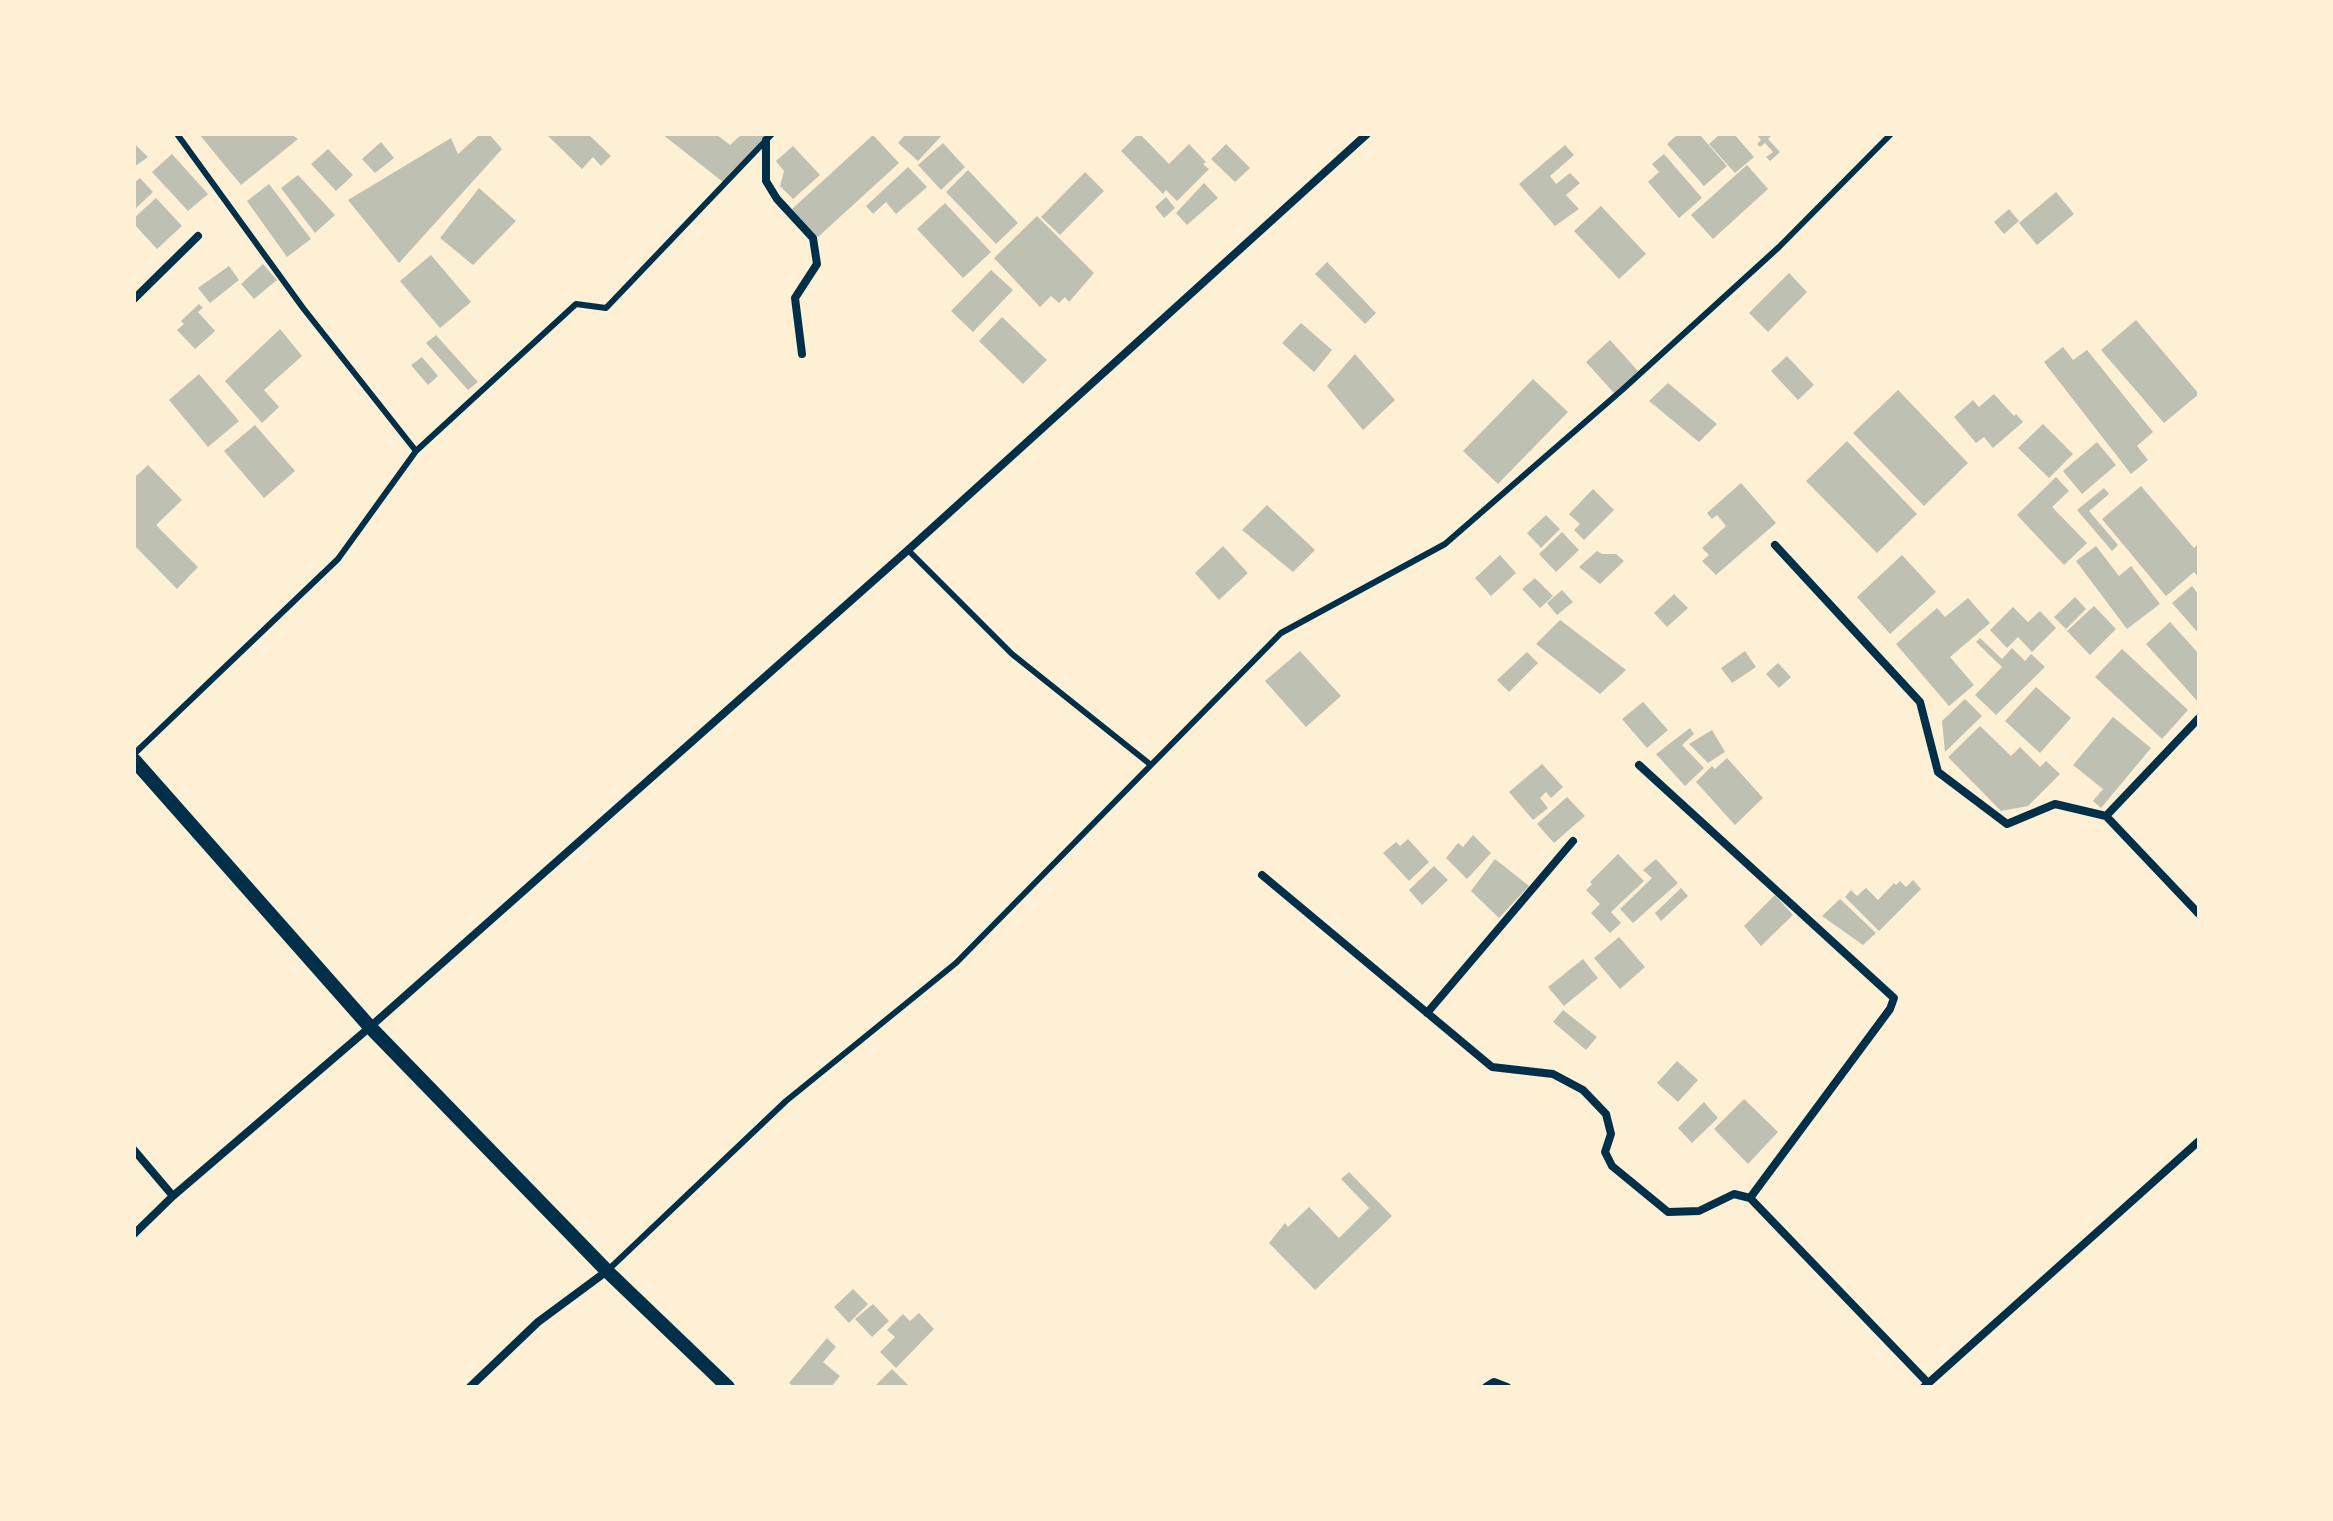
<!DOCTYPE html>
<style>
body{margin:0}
#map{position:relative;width:2333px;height:1521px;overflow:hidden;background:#fdf0d5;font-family:Bitter,serif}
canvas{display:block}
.frame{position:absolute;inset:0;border:136px solid #fdf0d5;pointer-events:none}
</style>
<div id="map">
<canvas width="2333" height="1521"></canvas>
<div class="frame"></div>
</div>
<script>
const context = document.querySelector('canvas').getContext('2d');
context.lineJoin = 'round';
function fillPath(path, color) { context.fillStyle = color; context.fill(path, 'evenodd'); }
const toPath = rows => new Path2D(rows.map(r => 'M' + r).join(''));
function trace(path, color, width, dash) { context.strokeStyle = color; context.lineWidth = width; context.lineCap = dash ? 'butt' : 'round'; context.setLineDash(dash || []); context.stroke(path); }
const building = toPath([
 [199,134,291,134,298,139,241,185],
 [480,134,489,134,502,149,399,263,348,200,451,138,458,154],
 [546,134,588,134,611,156,601,166,593,157,582,169],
 [662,134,716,134,730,145,742,134,770,134,723,182],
 [906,134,943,134,918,161,898,143],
 [1135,134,1140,134,1169,164,1189,144,1206,162,1203,164,1209,169,1177,201,1166,190,1163,194,1121,151,1136,136],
 [1678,134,1699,134,1727,166,1704,186,1667,144],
 [1720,134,1734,134,1754,157,1735,173,1709,144],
 [1756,134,1769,134,1771,136,1768,139,1780,152,1770,161,1766,157,1773,152,1765,143,1760,147,1757,144,1761,140],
 [873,135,899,163,818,237,792,209],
 [381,142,394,158,375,173,362,159],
 [134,143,148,157,134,167],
 [943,143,965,167,941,190,918,165],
 [1226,144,1250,168,1235,182,1211,159],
 [1565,145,1574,155,1550,176,1556,184,1570,173,1580,183,1566,195,1579,209,1555,226,1519,184],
 [793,146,820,175,793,199,780,186,784,171,776,161],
 [328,149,353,175,336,191,311,164],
 [172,154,208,194,188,211,152,172],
 [1664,154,1702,198,1679,218,1648,182,1659,172,1652,164],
 [1747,165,1768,189,1713,239,1691,215],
 [908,167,927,187,896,214,886,202,873,214,866,206],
 [968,170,1018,223,996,244,946,192],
 [1085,172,1104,191,1060,235,1041,217],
 [298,175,335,215,315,233,281,188],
 [140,178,153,192,134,210,134,183],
 [1204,183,1218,198,1187,225,1176,213],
 [269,184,311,239,287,257,247,201],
 [479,188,516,221,473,265,440,238],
 [2056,192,2074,214,2037,245,2019,223],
 [1166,197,1175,208,1164,218,1155,207],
 [156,198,182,226,157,249,134,224,134,218],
 [945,203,991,252,963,278,917,229],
 [1601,206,1646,254,1619,279,1574,231],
 [2009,209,2019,221,2004,234,1994,222],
 [1037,216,1094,273,1069,302,1065,297,1059,303,1051,296,1040,307,994,258],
 [431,255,471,302,440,328,400,281],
 [1327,262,1376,313,1365,324,1315,274],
 [263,264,277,280,254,299,241,284],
 [229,266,239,280,210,303,198,288],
 [991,270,1013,290,973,332,951,311],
 [1789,273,1807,292,1768,332,1749,313],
 [199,304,203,308,198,312,215,331,195,349,177,330,184,324,181,321],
 [1002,317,1047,360,1023,384,979,341],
 [2136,320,2199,394,2164,423,2101,350],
 [1301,323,1332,350,1314,372,1282,343],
 [280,329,302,356,264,390,279,407,262,423,225,381],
 [436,335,478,382,468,390,426,343],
 [1610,340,1638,371,1614,393,1586,362],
 [2063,347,2073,360,2087,350,2153,432,2137,446,2148,460,2131,474,2044,362],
 [1355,354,1395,400,1363,430,1327,386],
 [1787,356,1814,385,1798,400,1771,371],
 [422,357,438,376,428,385,411,365],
 [199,374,239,421,208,447,169,400],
 [1533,379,1568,412,1498,484,1463,451],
 [1668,383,1717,424,1699,442,1649,401],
 [1898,390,1968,463,1924,506,1853,433],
 [1994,394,2014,416,2016,414,2023,422,1993,448,1984,437,1976,443,1954,417,1973,400,1979,407],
 [2043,424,2073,454,2049,478,2018,448],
 [255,425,295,471,264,498,224,451],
 [1847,441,1917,514,1877,553,1806,481],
 [2097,442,2116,465,2082,494,2063,471],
 [148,465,182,500,156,525,198,567,177,589,134,545,134,478],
 [2056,477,2069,491,2052,507,2087,543,2064,565,2017,515],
 [1741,483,1776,523,1716,575,1702,561,1709,555,1702,548,1726,526,1717,515,1712,519,1707,513],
 [2141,486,2194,548,2199,543,2199,578,2194,572,2166,596,2102,519],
 [2104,488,2109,494,2089,511,2118,545,2112,551,2077,510],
 [1593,489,1614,510,1584,540,1574,530,1580,524,1569,514],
 [1267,505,1315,550,1293,572,1242,530],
 [1546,515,1560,529,1541,548,1527,533],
 [1562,532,1579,550,1556,572,1539,554],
 [1223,546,1248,573,1219,600,1195,573],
 [2096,546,2119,576,2131,566,2160,604,2127,629,2076,561],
 [1597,551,1602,554,1616,554,1624,561,1600,584,1579,567],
 [1500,555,1516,573,1491,596,1475,578],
 [1902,555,1936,592,1890,634,1857,597],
 [1535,578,1553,596,1540,608,1522,589],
 [2192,586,2199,595,2199,634,2172,603],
 [1562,590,1573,602,1557,615,1547,603],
 [1674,594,1688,608,1667,627,1654,613],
 [2075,597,2086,609,2066,629,2054,617],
 [1968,598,1990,623,1950,657,1974,685,1949,706,1896,644,1937,608,1945,617],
 [2094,606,2116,629,2090,655,2067,631],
 [2013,607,2028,622,2040,611,2056,628,2032,652,2018,637,2007,648,1990,630],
 [1560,620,1626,670,1600,694,1536,644],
 [2170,622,2199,654,2199,703,2146,644],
 [1980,638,2002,659,2012,648,2025,661,2031,654,2045,667,1996,715,1975,695,2002,667,1976,642],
 [2122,649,2188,710,2162,739,2095,677],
 [1300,651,1341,696,1306,727,1265,681],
 [1745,651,1756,667,1732,683,1721,668],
 [1527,652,1538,663,1509,692,1497,680],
 [1778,663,1791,677,1779,688,1766,674],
 [2036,687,2071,718,2040,753,2005,721],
 [1965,699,1982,716,1945,752,1942,721],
 [1643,702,1668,730,1647,748,1622,719],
 [2113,717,2151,748,2101,808,2093,801,2103,789,2073,765],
 [1980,726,2011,756,2020,747,2040,767,2046,761,2060,774,2028,806,2001,811,1948,757],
 [1690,728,1694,734,1682,745,1704,768,1685,786,1656,754],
 [1712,730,1725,752,1708,763,1689,744],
 [1727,758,1763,798,1735,825,1696,782,1712,766,1715,769],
 [1542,764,1563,787,1551,798,1546,792,1540,798,1548,808,1533,820,1509,792],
 [1567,797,1585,816,1554,843,1537,824],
 [1473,835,1491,853,1467,879,1446,858,1458,843,1463,847],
 [1408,839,1429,862,1409,881,1383,853,1396,842,1400,846],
 [1618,854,1644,881,1611,912,1621,923,1610,933,1591,913,1600,904,1586,890,1592,884,1590,882],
 [1495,859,1529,886,1499,918,1471,891],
 [1656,859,1678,883,1633,923,1620,909,1652,878,1643,870],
 [1434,866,1448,880,1422,905,1409,890],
 [1913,880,1921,889,1879,931,1845,897,1851,890,1857,896,1866,888,1878,900,1894,883,1896,885,1900,881,1906,887],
 [1681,888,1688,896,1661,921,1655,913],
 [1775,895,1793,915,1761,946,1744,926],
 [1840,899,1876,933,1863,945,1822,916],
 [1619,937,1645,967,1620,989,1594,958],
 [1583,959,1598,978,1564,1006,1548,987],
 [1563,1010,1597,1037,1586,1050,1553,1022],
 [1677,1061,1698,1080,1678,1102,1657,1083],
 [1744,1099,1778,1132,1748,1164,1714,1129],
 [1704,1102,1718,1118,1692,1143,1678,1128],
 [1349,1172,1392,1216,1315,1290,1269,1243,1285,1223,1288,1227,1309,1207,1339,1238,1369,1208,1341,1179],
 [853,1289,868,1304,849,1323,834,1307],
 [873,1304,889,1321,872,1337,855,1319],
 [919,1313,934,1329,896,1368,880,1352,895,1337,887,1330,903,1314,910,1321],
 [827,1338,836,1347,823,1362,840,1376,831,1387,794,1387,789,1383],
 [892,1369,910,1387,874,1387]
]);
const service = toPath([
 [177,134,303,308,416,451],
 [908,550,1012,654,1151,765],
 [134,754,338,559,416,451,576,304,606,308,772,134],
 [607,1271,786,1101,956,963,1281,633,1445,544,1622,390,1779,247,1891,134]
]);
const minor = toPath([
 [766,140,766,181,777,199,813,238,817,264,795,298,802,354],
 [134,299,198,236],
 [1775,545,1920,702,1938,772,2007,824,2055,804,2106,816,2199,914],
 [1639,765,1894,998,1890,1009,1750,1198],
 [2106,816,2199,718],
 [1262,875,1492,1067,1553,1074,1583,1090,1606,1114,1611,1134,1605,1152,1612,1166,1668,1212,1699,1211,1734,1194,1750,1198,1928,1383],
 [1427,1013,1573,841],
 [134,1150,173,1196],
 [134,1234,173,1196,370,1027,908,550,1367,134],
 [470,1387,538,1322,607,1271],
 [1486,1387,1494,1382,1507,1387],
 [1924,1387,2199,1141]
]);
const tertiary = toPath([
 [134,760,370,1027,607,1271,728,1387]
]);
fillPath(building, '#bec0b2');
trace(service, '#003049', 6);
trace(minor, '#003049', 8);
trace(tertiary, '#003049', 14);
</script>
